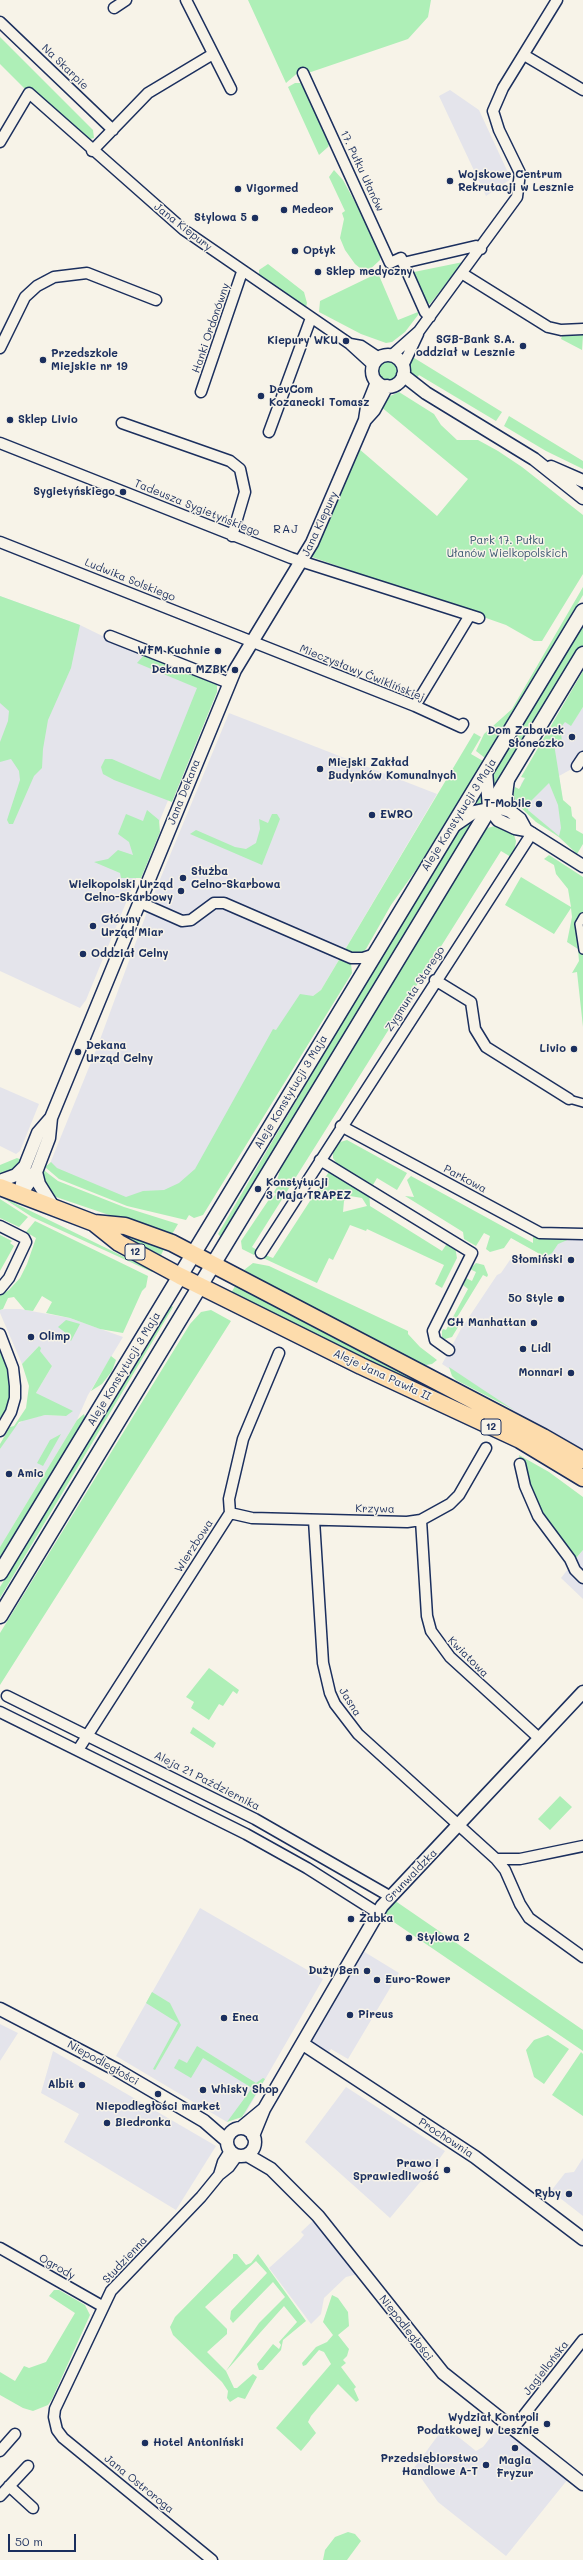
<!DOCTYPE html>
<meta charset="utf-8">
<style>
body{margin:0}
#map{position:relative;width:583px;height:2560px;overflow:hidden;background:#f7f3e8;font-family:Mali,sans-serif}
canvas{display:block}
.scale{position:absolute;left:8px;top:2534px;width:68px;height:18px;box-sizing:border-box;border:2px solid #1b2f5e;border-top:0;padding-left:5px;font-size:12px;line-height:14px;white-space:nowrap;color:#1b2f5e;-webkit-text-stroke:3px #f7f3e8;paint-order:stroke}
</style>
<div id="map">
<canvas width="583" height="2560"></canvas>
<div class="scale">50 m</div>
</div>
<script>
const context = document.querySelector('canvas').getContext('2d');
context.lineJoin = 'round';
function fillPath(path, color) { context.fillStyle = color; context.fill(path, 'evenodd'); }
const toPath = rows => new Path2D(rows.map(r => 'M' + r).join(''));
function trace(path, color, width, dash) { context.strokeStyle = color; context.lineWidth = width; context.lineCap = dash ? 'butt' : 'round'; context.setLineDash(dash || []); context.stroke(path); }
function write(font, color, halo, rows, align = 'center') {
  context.font = font + ' Mali,sans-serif'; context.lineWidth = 3; context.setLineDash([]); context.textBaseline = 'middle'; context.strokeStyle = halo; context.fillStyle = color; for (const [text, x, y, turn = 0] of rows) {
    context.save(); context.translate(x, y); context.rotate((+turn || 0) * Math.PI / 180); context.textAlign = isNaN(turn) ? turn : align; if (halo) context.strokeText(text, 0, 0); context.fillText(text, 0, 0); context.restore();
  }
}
const built = toPath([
 [450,90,479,110,511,179,486,196,439,96],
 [0,596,80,625,135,652,215,686,86,1000,80,1008,0,971],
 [583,707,583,757,577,766,559,776,570,847,520,803,521,784,561,719,571,725],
 [229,713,437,794,321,990,313,996,190,1182,174,1191,128,1199,49,1166,98,1045,151,901],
 [0,1087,39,1104,20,1151,16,1154,0,1146],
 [559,1233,583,1234,583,1456,442,1364,461,1329,497,1275,501,1273,514,1254,532,1265,545,1257],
 [5,1309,20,1309,70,1318,123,1337,88,1395,77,1420,0,1547,0,1449,14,1427,25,1419,45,1415,66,1416,36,1393,52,1366,39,1351,39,1346,22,1364,0,1313,0,1310],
 [583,1550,583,1599,561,1578],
 [200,1908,323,1979,245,2114,227,2122,116,2056],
 [358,1948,399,1973,348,2059,331,2049,324,2058,303,2044],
 [0,2024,18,2033,0,2061],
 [53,2051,216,2146,176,2210,64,2142,79,2114,41,2093],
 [346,2087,445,2151,423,2182,421,2181,390,2218,305,2142],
 [583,2158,583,2216,551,2191,565,2173,574,2172],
 [318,2216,362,2273,346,2277,324,2298,321,2314,311,2324,269,2268,299,2241,304,2235,301,2232],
 [500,2425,568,2479,506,2556,438,2502,414,2468,445,2426,476,2451,483,2447]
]);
const green = toPath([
 [248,0,431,0,428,17,408,39,311,72,301,70,286,83],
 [0,37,93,130,94,138,86,140,29,93,0,64],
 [295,83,301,83,313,102,330,142,328,147,319,155,288,87],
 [334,170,343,180,381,250,380,260,366,273,355,264,345,250,340,238,344,219,342,213,345,211,329,177],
 [463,262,430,304,427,303,414,272],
 [268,264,304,292,307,303,306,307,259,277,259,270],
 [378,273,398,320,418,312,418,315,405,332,392,342,386,343,361,334,319,312,320,301],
 [583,335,582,350,561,339,562,336],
 [411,356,502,412,496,421,419,375,416,379,407,373],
 '378 370a10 10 0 1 1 20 0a10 10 0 1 1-20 0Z',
 [399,392,434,414,441,425,457,440,478,440,498,451,522,467,583,515,583,574,542,641,534,641,506,625,312,557,358,448,437,516,468,479,380,406,386,398],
 [509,416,583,461,583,469,546,451,504,426],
 [583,587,583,595,485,758,476,751,484,734,512,709],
 [0,596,80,625,71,668,48,720,43,749,42,768,34,776,13,824,9,824,7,820,20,780,19,771,11,759,0,762,0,742,8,721,9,711,0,703],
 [583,623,583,646,221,1237,218,1234,455,830],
 [144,655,217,684,217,692,172,802,114,780,103,774,101,767,105,759,112,759,160,780,197,688,137,663],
 [583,671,583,707,571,726,565,722,558,731,553,733,561,733,562,742,554,744,563,800,571,807,572,816,576,820,576,830,583,834,583,844,577,854,559,837,536,822,517,804,513,796,515,787,519,789,525,778,521,777],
 [549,783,558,805,561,828,559,836,528,810,529,803],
 [474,733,481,737,471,754,483,761,418,867,391,905,366,949,351,963,352,973,203,1215,194,1218,189,1215,186,1220,127,1206,59,1179,45,1167,51,1162,57,1168,126,1197,143,1191,164,1190,179,1183,195,1169,273,1029,276,1030,300,994,313,996,321,990],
 [147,810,159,820,160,832,141,878,121,878,120,873,94,862,108,859,118,850,133,855,129,842,118,834,126,814,143,821],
 [272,814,277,814,280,819,262,865,190,834,196,830,235,847,246,849,256,843,260,829,259,819,268,823],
 [499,825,510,830,514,835,516,841,514,853,511,857,501,851,252,1247,257,1250,254,1255,242,1249,241,1241,270,1198,272,1199,276,1194,274,1192,280,1182,277,1180,282,1164,483,832,487,828],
 [549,855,583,877,583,1027,577,972,572,973,579,961,578,949,567,942,572,917,571,908,554,934,505,905,521,877,571,907,568,889,556,874,554,865,544,859],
 [347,1140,407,1173,397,1190,377,1178,373,1185,337,1164,333,1158,333,1149,337,1143],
 [17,1158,22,1160,16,1169,0,1176,0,1165],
 [332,1167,369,1189,370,1206,442,1251,448,1242,455,1247,457,1258,442,1288,435,1284,444,1265,367,1229,366,1231,350,1225,333,1260,329,1258,317,1283,263,1258,265,1255,273,1258],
 [350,1196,362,1198,367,1206,343,1212,344,1201],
 [41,1168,58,1181,124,1207,178,1224,171,1236,56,1197,44,1187],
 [411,1176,533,1243,533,1237,540,1233,572,1238,558,1244,552,1253,545,1257,511,1238,504,1248,490,1252,486,1249,490,1236,484,1233,476,1246,464,1239,463,1232,405,1196,414,1197,407,1180],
 [0,1196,153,1271,152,1272,32,1217],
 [0,1199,28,1217,19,1227,0,1218],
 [35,1221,148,1276,146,1287,142,1291,123,1333,100,1329,70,1318,46,1313,52,1302,42,1296,33,1311,25,1310,14,1297,8,1298,3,1309,0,1310,0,1296,9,1290,20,1278,27,1264,36,1238,26,1232],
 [111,1229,165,1247,161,1255,112,1232],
 [0,1235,12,1241,10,1243,14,1246,0,1271],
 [253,1263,269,1266,408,1331,408,1334,420,1347,437,1360,432,1364,420,1366,244,1270],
 [476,1263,484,1265,488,1275,487,1277,483,1275,453,1324,458,1327,452,1337,445,1339,442,1337,442,1331,443,1329,446,1330,468,1289,463,1285,466,1278,472,1281,476,1272,470,1269],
 [235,1286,338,1340,391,1363,583,1466,583,1470,230,1295],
 [170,1305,173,1307,0,1598,0,1587],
 [211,1310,231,1321,0,1685,0,1633,190,1324,201,1312],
 [66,1320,80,1324,71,1341,69,1339,71,1337,58,1327],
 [0,1334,15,1398,2,1417,0,1417],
 [39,1346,41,1348,40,1351,52,1366,36,1393,73,1411,66,1416,45,1415,19,1422,0,1449,0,1444,10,1427,14,1426,26,1408,29,1386,22,1364],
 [111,1356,116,1360,112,1371,102,1384,91,1391],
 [449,1367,482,1389,514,1410,456,1380,452,1376],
 [84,1414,85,1417,0,1557,0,1547,77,1420],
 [61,1434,43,1466,37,1463,50,1440],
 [519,1455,549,1472,583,1497,583,1550,572,1563,555,1539,522,1476],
 [209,1668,239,1690,237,1694,233,1691,223,1706,219,1704,209,1720,191,1708,194,1702,186,1697],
 [193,1727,216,1743,213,1748,190,1733],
 [560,1796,572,1807,550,1830,538,1819],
 [391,1898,583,2030,583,2051,379,1912],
 [152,1992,170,2003,181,2025,155,2070,153,2069,178,2023,146,2003],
 [548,2035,569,2049,544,2084,534,2077,526,2050,534,2040],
 [197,2046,256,2083,263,2078,265,2079,242,2117,227,2122,252,2088,203,2058,191,2078,174,2068,179,2059,187,2063],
 [581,2052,583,2054,583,2116,552,2095],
 [233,2254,237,2254,246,2265,251,2263,258,2254,306,2321,283,2340,281,2350,263,2370,259,2370,257,2364,273,2344,279,2349,281,2345,279,2342,297,2322,284,2306,226,2371,234,2388,237,2388,253,2374,257,2377,245,2399,238,2397,230,2402,227,2398,228,2391,222,2382,173,2335,170,2327,175,2317,233,2258],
 [256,2261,267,2273,231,2311,230,2319,233,2323,273,2282,285,2297,259,2323,226,2371,207,2352,227,2334,227,2329,205,2307],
 [54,2290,59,2290,85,2305,90,2315,52,2399,48,2405,33,2411,23,2408,0,2395,0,2372,15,2381,24,2366,29,2368,46,2362,75,2313,49,2296],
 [332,2295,338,2298,348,2312,349,2326,338,2335,349,2349,347,2356,343,2360,346,2363,341,2367,356,2387,354,2389,359,2400,356,2402,338,2384,311,2416,308,2422,316,2433,301,2451,276,2428,331,2364,324,2352,319,2350,306,2365,303,2366,302,2363,316,2347,327,2342,333,2335,323,2322],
 [348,2532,355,2534,361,2541,347,2560,323,2560,325,2550,335,2537]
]);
const pedestrian = toPath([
 [583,917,579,924,583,950],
 [569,1099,583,1103]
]);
const minor = toPath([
 [186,0,231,89],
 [114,8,126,0],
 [0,22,113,130],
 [524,55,583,90],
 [303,73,390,263,401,258,425,312,430,317],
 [0,142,29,93,184,230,350,344,373,365],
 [92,151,148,93,213,54],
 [403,263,476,246,481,249],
 [463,274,548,327,561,330,583,329],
 [350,344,361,346,379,358],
 [0,348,25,297,37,286,54,277,87,273,156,300],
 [392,355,419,331,517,197,520,173,499,130,493,111,503,88,557,0],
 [403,366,418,334],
 [201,392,242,272],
 [122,423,230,461,240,469,245,492,232,536],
 [269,432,311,318],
 [0,443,291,558,479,618],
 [0,542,415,706,461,727,463,724],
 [110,636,229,683],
 [415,706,470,615],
 [577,766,583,757],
 [139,902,182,921,191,920,214,903,224,903,351,958,363,958,375,954],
 [435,980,471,1002,475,1029,486,1047,569,1099],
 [341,1126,540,1233,583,1234],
 [320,1160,472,1253,433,1331,435,1340,449,1350],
 [0,1226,24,1238,26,1242,9,1278,0,1289],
 [261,1253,532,833],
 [0,1334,13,1368,15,1386,15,1398,11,1412,0,1431],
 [520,1464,525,1486,538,1516,570,1559,575,1570,583,1578],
 [230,1513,252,1518,407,1522,421,1520,450,1504,459,1495,486,1448],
 [314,1520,323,1663,330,1693,335,1704,358,1734,496,1859,505,1870,520,1904,529,1918,583,1957],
 [421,1520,427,1616,431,1631,450,1657,540,1739],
 [7,1696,255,1819,391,1897],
 [0,1712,246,1834,307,1868,378,1913],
 [78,1750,230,1513,229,1499,243,1439,279,1353],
 [496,1859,520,1859,583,1846],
 [219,2175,229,2167,237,2156],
 [0,2248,102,2306],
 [513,2429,583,2340],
 [0,2451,15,2434],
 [9,2486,33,2508],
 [0,2496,28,2466],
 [212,2560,63,2438,57,2430,54,2417,55,2409,111,2291,201,2197,219,2175,223,2162,230,2151]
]);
const tertiary = toPath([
 '372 371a16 16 0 1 1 32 0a16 16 0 1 1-32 0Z',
 [403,375,426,393,534,459,583,498],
 [365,420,374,410,387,386],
 [551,467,583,481],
 [486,771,489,808,498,820,515,828,526,830,583,866],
 [508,779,506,795,510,811],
 [452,827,474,812,498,807,510,811,520,819,526,830],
 [36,1172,39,1184,54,1208],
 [0,1181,16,1175,25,1166],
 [21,1194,36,1172,49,1138,51,1118],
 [20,1195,25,1166,38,1133,51,1118,235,670,312,543,365,420,367,407,377,382],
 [0,2009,117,2070,204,2121,227,2141],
 [303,2044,475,2157,583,2239],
 [241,2128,264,2109],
 '227 2142a14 14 0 1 1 28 0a14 14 0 1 1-28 0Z',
 [253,2136,264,2109,382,1906,583,1692],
 [247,2155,271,2169,318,2216,443,2373,583,2484]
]);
const secondary = toPath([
 [0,1573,583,611],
 [0,1616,583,654]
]);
const primary = toPath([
 [0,1187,94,1223,125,1226,172,1243,543,1437,583,1460],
 [94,1223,119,1243,180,1276,361,1366,520,1440,583,1478]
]);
const markers = [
 [450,181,4,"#1b2f5e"],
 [238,189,4,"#1b2f5e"],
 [284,210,4,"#1b2f5e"],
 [255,218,4,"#1b2f5e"],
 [295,251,4,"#1b2f5e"],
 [318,272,4,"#1b2f5e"],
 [346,341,4,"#1b2f5e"],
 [523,346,4,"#1b2f5e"],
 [43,360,4,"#1b2f5e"],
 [261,396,4,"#1b2f5e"],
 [10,420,4,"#1b2f5e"],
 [123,492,4,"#1b2f5e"],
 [218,651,4,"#1b2f5e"],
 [235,670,4,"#1b2f5e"],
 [572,737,4,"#1b2f5e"],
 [320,769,4,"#1b2f5e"],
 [539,804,4,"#1b2f5e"],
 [372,815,4,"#1b2f5e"],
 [183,878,4,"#1b2f5e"],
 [181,891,4,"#1b2f5e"],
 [93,926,4,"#1b2f5e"],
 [83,954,4,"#1b2f5e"],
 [574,1049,4,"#1b2f5e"],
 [78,1052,4,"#1b2f5e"],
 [258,1189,4,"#1b2f5e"],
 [571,1260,4,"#1b2f5e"],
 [561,1299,4,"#1b2f5e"],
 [534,1323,4,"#1b2f5e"],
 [31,1337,4,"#1b2f5e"],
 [523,1349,4,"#1b2f5e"],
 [571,1373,4,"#1b2f5e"],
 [9,1474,4,"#1b2f5e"],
 [351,1919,4,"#1b2f5e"],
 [409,1938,4,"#1b2f5e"],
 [367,1971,4,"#1b2f5e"],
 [377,1980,4,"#1b2f5e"],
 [350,2015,4,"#1b2f5e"],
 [224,2018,4,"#1b2f5e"],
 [82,2085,4,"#1b2f5e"],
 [203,2090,4,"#1b2f5e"],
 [158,2094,4,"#1b2f5e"],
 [107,2123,4,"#1b2f5e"],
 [447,2170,4,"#1b2f5e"],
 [569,2194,4,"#1b2f5e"],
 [547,2424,4,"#1b2f5e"],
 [145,2443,4,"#1b2f5e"],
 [515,2448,4,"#1b2f5e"],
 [486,2465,4,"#1b2f5e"]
];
const shields = [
 [135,1252,20],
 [491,1427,20]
];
const shieldNames = [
 ["12",135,1252],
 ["12",491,1427]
];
const streetNames = [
 ["Na Skarpie",65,67,44],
 ["17. Pułku Ułanów",362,171,65],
 ["Jana Kiepury",183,227,38],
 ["Hanki Ordonówny",211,328,-71],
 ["Tadeusza Sygietyńskiego",197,508,22],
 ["Jana Kiepury",320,524,-65],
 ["Ludwika Solskiego",130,580,22],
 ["Mieczysławy Ćwiklińskiej",362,673,22],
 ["Jana Dekana",184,792,-68],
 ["Aleje Konstytucji 3 Maja",459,815,-58],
 ["Zygmunta Starego",415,989,-57],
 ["Aleje Konstytucji 3 Maja",291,1092,-59],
 ["Parkowa",465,1179,28],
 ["Aleje Konstytucji 3 Maja",124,1369,-59],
 ["Aleje Jana Pawła II",382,1375,25],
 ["Krzywa",375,1509,1],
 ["Wierzbowa",194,1546,-57],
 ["Kwiatowa",468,1657,45],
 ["Jasna",350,1702,58],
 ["Aleja 21 Października",207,1781,27],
 ["Grunwaldzka",411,1876,-46],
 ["Niepodległości",103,2063,29],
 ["Prochownia",446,2138,33],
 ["Studzienna",125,2260,-47],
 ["Ogrody",57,2267,30],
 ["Niepodległości",406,2328,52],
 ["Jagiellońska",546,2368,-52],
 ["Jana Ostroroga",139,2484,39]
];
const poiNames = [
 ["Wojskowe Centrum",458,175],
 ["Rekrutacji w Lesznie",458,188],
 ["Vigormed",246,189],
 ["Medeor",292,210],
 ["Stylowa 5",247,218,"right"],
 ["Optyk",303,251],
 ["Sklep medyczny",326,272],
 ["SGB-Bank S.A.",515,340,"right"],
 ["oddział w Lesznie",515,353,"right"],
 ["Kiepury WKU",338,341,"right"],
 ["Przedszkole",51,354],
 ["Miejskie nr 19",51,367],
 ["DevCom",269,390],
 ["Kozanecki Tomasz",269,403],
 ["Sklep Livio",18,420],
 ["Sygietyńskiego",115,492,"right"],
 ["WFM Kuchnie",210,651,"right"],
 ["Dekana MZBK",227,670,"right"],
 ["Dom Zabawek",564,731,"right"],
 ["Słoneczko",564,744,"right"],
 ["Miejski Zakład",328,763],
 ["Budynków Komunalnych",328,776],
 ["T-Mobile",531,804,"right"],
 ["EWRO",380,815],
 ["Służba",191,872],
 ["Celno-Skarbowa",191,885],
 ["Wielkopolski Urząd",173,885,"right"],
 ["Celno-Skarbowy",173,898,"right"],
 ["Główny",101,920],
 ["Urząd Miar",101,933],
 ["Oddział Celny",91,954],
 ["Dekana",86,1046],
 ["Urząd Celny",86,1059],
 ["Livio",566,1049,"right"],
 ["Konstytucji",266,1183],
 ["3 Maja TRAPEZ",266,1196],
 ["Słomiński",563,1260,"right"],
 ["50 Style",553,1299,"right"],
 ["CH Manhattan",526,1323,"right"],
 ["Olimp",39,1337],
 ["Lidl",531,1349],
 ["Monnari",563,1373,"right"],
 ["Amic",17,1474],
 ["Żabka",359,1919],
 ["Stylowa 2",417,1938],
 ["Duży Ben",359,1971,"right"],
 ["Euro-Rower",385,1980],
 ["Pireus",358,2015],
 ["Enea",232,2018],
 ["Albit",74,2085,"right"],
 ["Whisky Shop",211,2090],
 ["Niepodległości market",158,2107,"center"],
 ["Biedronka",115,2123],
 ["Prawo i",439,2164,"right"],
 ["Sprawiedliwość",439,2177,"right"],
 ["Ryby",561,2194,"right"],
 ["Wydział Kontroli",539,2418,"right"],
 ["Podatkowej w Lesznie",539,2431,"right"],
 ["Hotel Antoniński",153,2443],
 ["Przedsiębiorstwo",478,2459,"right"],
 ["Handlowe A-T",478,2472,"right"],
 ["Magia",515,2461,"center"],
 ["Fryzur",515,2474,"center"]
];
const parkNames = [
 ["Park 17. Pułku",507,541],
 ["Ułanów Wielkopolskich",507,554]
];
const neighbourhoodNames = [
 ["RAJ",286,529]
];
fillPath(built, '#e4e4eb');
fillPath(green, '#aeefb7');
trace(pedestrian, '#1b2f5e', 10);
trace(minor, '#1b2f5e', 13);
trace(tertiary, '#1b2f5e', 15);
trace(secondary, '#1b2f5e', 17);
trace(primary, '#1b2f5e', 19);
trace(pedestrian, '#f7f3e8', 7);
trace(minor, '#f7f3e8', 10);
trace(tertiary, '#f7f3e8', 12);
trace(secondary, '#f7f3e8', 14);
trace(primary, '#fddcac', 16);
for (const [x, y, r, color] of markers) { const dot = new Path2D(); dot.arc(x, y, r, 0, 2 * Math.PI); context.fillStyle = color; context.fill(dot); trace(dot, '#f7f3e8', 1.5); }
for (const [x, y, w] of shields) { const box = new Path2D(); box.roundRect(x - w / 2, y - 8, w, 16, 3); context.fillStyle = '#f7f3e8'; context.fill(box); trace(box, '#1b2f5e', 1); }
write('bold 10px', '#1b2f5e', null, shieldNames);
write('11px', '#1b2f5e', '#f7f3e8', streetNames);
write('bold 11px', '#1b2f5e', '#f7f3e8', poiNames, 'left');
write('11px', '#385570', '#f7f3e8', parkNames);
context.letterSpacing = '1px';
write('12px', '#1b2f5e', '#f7f3e8', neighbourhoodNames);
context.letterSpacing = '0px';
</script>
